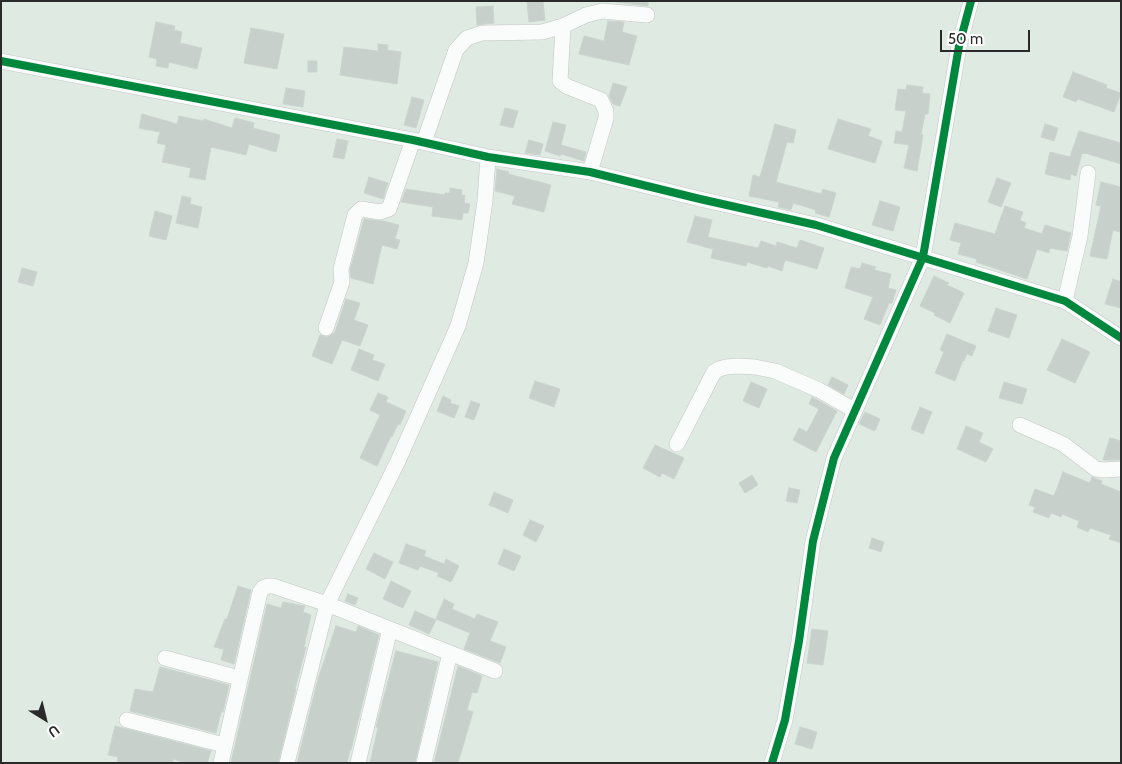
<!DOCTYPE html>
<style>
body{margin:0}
#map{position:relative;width:1122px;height:764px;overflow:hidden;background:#deeae2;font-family:Cabin,sans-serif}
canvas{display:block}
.frame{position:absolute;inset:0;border:2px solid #2a2a2a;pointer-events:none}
.north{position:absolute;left:20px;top:694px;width:50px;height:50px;-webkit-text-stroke:4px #fff;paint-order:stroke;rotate:144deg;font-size:14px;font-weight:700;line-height:20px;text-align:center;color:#2a2a2a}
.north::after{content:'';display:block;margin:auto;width:18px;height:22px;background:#2a2a2a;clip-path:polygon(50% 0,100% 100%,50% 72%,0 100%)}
.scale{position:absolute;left:940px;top:30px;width:90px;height:22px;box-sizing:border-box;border:2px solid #2a2a2a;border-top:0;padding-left:6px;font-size:15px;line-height:18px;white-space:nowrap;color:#2a2a2a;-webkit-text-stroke:4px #fff;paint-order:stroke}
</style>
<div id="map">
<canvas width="1122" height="764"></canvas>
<div class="frame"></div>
<div class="north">U</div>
<div class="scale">50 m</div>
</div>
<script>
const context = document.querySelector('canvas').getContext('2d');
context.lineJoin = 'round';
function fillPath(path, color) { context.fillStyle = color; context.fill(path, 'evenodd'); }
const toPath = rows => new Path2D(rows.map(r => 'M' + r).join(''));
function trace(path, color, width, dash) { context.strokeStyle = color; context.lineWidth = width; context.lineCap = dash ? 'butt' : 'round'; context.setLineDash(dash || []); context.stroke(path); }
const building = toPath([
 [527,1,543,1,545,20,529,22,527,1],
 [608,1,648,1,648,6,608,1],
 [493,6,494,23,477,25,476,7,493,6],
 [608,21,624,22,622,32,637,36,629,65,579,54,584,36,604,41,608,21],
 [156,22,175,26,174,30,182,32,180,43,202,48,197,69,169,62,168,68,156,66,157,59,149,57,156,22],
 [251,28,284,34,277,69,244,63,251,28],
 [378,44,388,45,387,50,401,52,397,84,340,75,344,47,378,51,378,44],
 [308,61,317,61,317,72,308,72,308,61],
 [1073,72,1107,85,1106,88,1121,93,1114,112,1078,99,1076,102,1063,97,1073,72],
 [613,83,627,87,620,106,613,104,609,96,613,83],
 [907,85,923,87,922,93,930,94,928,114,925,114,921,134,923,135,917,171,904,168,909,145,894,143,896,131,902,132,906,111,895,110,898,89,906,90,907,85],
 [286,88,305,91,303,107,283,104,286,88],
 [412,97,424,100,416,128,404,125,412,97],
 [505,108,518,111,513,128,500,125,505,108],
 [142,114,177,124,179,116,203,121,204,119,232,128,235,118,254,123,253,128,280,135,276,152,249,144,246,155,211,147,205,180,189,177,191,168,162,162,166,145,157,143,160,132,139,128,142,114],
 [838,119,871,129,868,136,882,141,875,163,828,149,838,119],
 [553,122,566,125,561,145,586,152,584,161,561,154,560,156,545,151,553,122],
 [775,124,796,130,793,143,787,142,776,182,821,194,823,189,836,193,829,217,815,213,816,210,793,203,791,210,778,207,779,202,749,196,753,175,760,177,775,124],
 [1045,124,1058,128,1054,141,1041,137,1045,124],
 [1079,131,1121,143,1121,164,1085,153,1085,154,1082,153,1076,176,1071,174,1070,180,1045,174,1050,152,1070,157,1079,131],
 [337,139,348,141,344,159,333,157,337,139],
 [529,140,543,144,540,155,525,153,529,140],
 [497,169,509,172,508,174,551,185,544,212,512,204,515,196,495,191,497,169],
 [369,177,388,183,383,199,364,193,369,177],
 [997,178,1011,183,1001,207,988,202,997,178],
 [1101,182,1121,187,1121,227,1120,232,1113,230,1107,259,1090,256,1101,206,1096,205,1101,182],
 [450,188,462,190,461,195,465,195,464,203,470,204,468,213,463,213,462,220,432,216,433,207,401,202,406,189,445,195,445,193,450,193,450,188],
 [182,196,191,198,190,204,202,207,198,228,176,223,182,196],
 [880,201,900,207,893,231,872,225,880,201],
 [1005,206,1023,212,1020,220,1026,223,1024,228,1042,234,1045,225,1071,233,1067,251,1050,248,1049,253,1037,249,1027,279,976,262,977,259,958,254,961,243,950,240,955,223,995,234,1005,206],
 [155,211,172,216,166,240,149,236,155,211],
 [695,216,712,220,708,237,758,248,761,241,776,246,777,242,797,248,800,240,824,248,817,269,785,260,782,271,768,266,767,268,747,262,746,266,711,258,713,249,687,242,695,216],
 [364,219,383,221,399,225,395,239,400,240,397,249,382,245,373,284,351,278,350,270,364,219],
 [862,263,876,267,874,270,891,274,888,288,896,290,892,303,889,303,880,325,864,319,873,297,845,288,851,267,860,269,862,263],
 [22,268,37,272,33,286,18,282,22,268],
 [934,276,949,283,947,285,964,293,950,323,934,315,935,313,920,306,934,276],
 [1113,279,1121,282,1121,308,1105,304,1113,279],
 [346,299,360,303,354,320,368,325,360,346,342,340,332,364,312,356,320,335,328,337,335,332,346,299],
 [996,308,1017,315,1009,338,988,331,996,308],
 [947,334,976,346,972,356,967,354,964,361,963,360,955,381,935,373,944,352,940,350,947,334],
 [1062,339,1090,352,1075,383,1047,370,1062,339],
 [359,349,374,355,372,360,385,364,378,381,351,370,359,349],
 [832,377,848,385,844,394,828,385,832,377],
 [535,381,560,389,554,407,529,398,535,381],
 [751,382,767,389,759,408,743,401,751,382],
 [1004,382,1027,389,1022,404,999,398,1004,382],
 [378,393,388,397,386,402,406,411,400,425,398,424,392,437,391,436,377,466,360,458,380,415,370,410,378,393],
 [443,396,451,400,450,403,459,406,454,418,437,411,443,396],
 [812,397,837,411,816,452,793,440,799,428,807,432,819,409,809,404,812,397],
 [471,401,480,404,474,420,465,417,471,401],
 [920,407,932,412,923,434,911,429,920,407],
 [865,412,880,419,875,431,859,424,865,412],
 [966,426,983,433,979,442,993,449,986,462,957,449,966,426],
 [1110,438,1121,441,1121,460,1103,460,1110,438],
 [655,445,684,458,674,479,662,473,660,477,643,468,655,445],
 [1063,472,1090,483,1092,477,1102,481,1101,484,1121,492,1121,543,1109,539,1111,535,1090,528,1088,532,1077,527,1079,521,1062,514,1061,517,1051,513,1049,518,1033,512,1035,507,1029,505,1035,489,1054,496,1063,472],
 [752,475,758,485,745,493,739,483,752,475],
 [789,488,800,490,797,503,786,501,789,488],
 [494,492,513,500,508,513,489,505,494,492],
 [530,520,544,526,536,542,523,535,530,520],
 [872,538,884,542,881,552,869,548,872,538],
 [406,544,426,551,424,556,444,564,446,559,459,566,451,582,437,576,439,573,420,566,418,570,399,563,406,544],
 [504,549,521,556,514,571,498,564,504,549],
 [374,553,393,562,385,579,366,569,374,553],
 [391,581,411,591,403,608,383,599,391,581],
 [238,586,251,590,234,664,221,660,224,649,214,647,225,619,227,619,238,586],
 [348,594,358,598,355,605,345,601,348,594],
 [444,599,454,604,452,609,475,619,477,614,498,622,490,641,506,647,500,663,464,649,470,633,436,619,444,599],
 [283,602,305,606,303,612,311,615,304,647,306,647,295,689,296,689,278,763,231,763,267,604,281,608,283,602],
 [415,611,436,620,429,634,409,625,415,611],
 [336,626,356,632,358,626,379,635,351,750,350,750,347,763,297,763,318,679,336,626],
 [812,629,828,631,823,665,807,663,812,629],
 [396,651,438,662,415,763,370,763,378,728,376,727,396,651],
 [458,666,482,676,477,693,472,692,467,710,473,712,458,763,434,763,458,666],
 [160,667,229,685,223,712,221,712,216,733,130,711,135,689,153,692,160,667],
 [115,726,211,751,207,763,186,763,173,759,173,763,117,763,118,757,108,755,115,726],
 [800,727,817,732,812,749,795,744,800,727]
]);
const minor = toPath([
 [563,26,560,81,566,86,601,100,606,111,606,118,590,172],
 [1,61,413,140,488,157,590,172,700,199,816,225,1065,301,1121,338],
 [424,142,456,50,467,38,482,33,542,32,563,26,586,15,602,11,647,15],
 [1065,301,1080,236,1088,173],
 [326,328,342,282,341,269,355,215,361,209,380,212,389,209,413,140],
 [1020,425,1063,444,1096,469,1103,470,1121,469],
 [677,444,714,372,719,369,726,367,738,366,755,367,775,371,819,390,854,410],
 [165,658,239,678],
 [127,720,224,745],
 [221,763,260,592,263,588,268,586,273,586,327,604,495,671],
 [287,763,327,604,398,461,458,326,476,263,485,201,488,157],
 [358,763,390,629],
 [424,763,450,653],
 [772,763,785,720,799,641,813,541,834,458,923,257,959,46,971,1]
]);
const cycleway = toPath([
 [1,61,413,140,488,157,590,172,700,199,816,225,1065,301,1121,338],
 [772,763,785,720,799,641,813,541,834,458,923,257,959,46,971,1]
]);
fillPath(building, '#c8d0cb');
trace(building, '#cad4ce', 1);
trace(minor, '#c4c6c4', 16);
trace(minor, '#fafcfb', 15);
trace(cycleway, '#00873e', 8);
</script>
